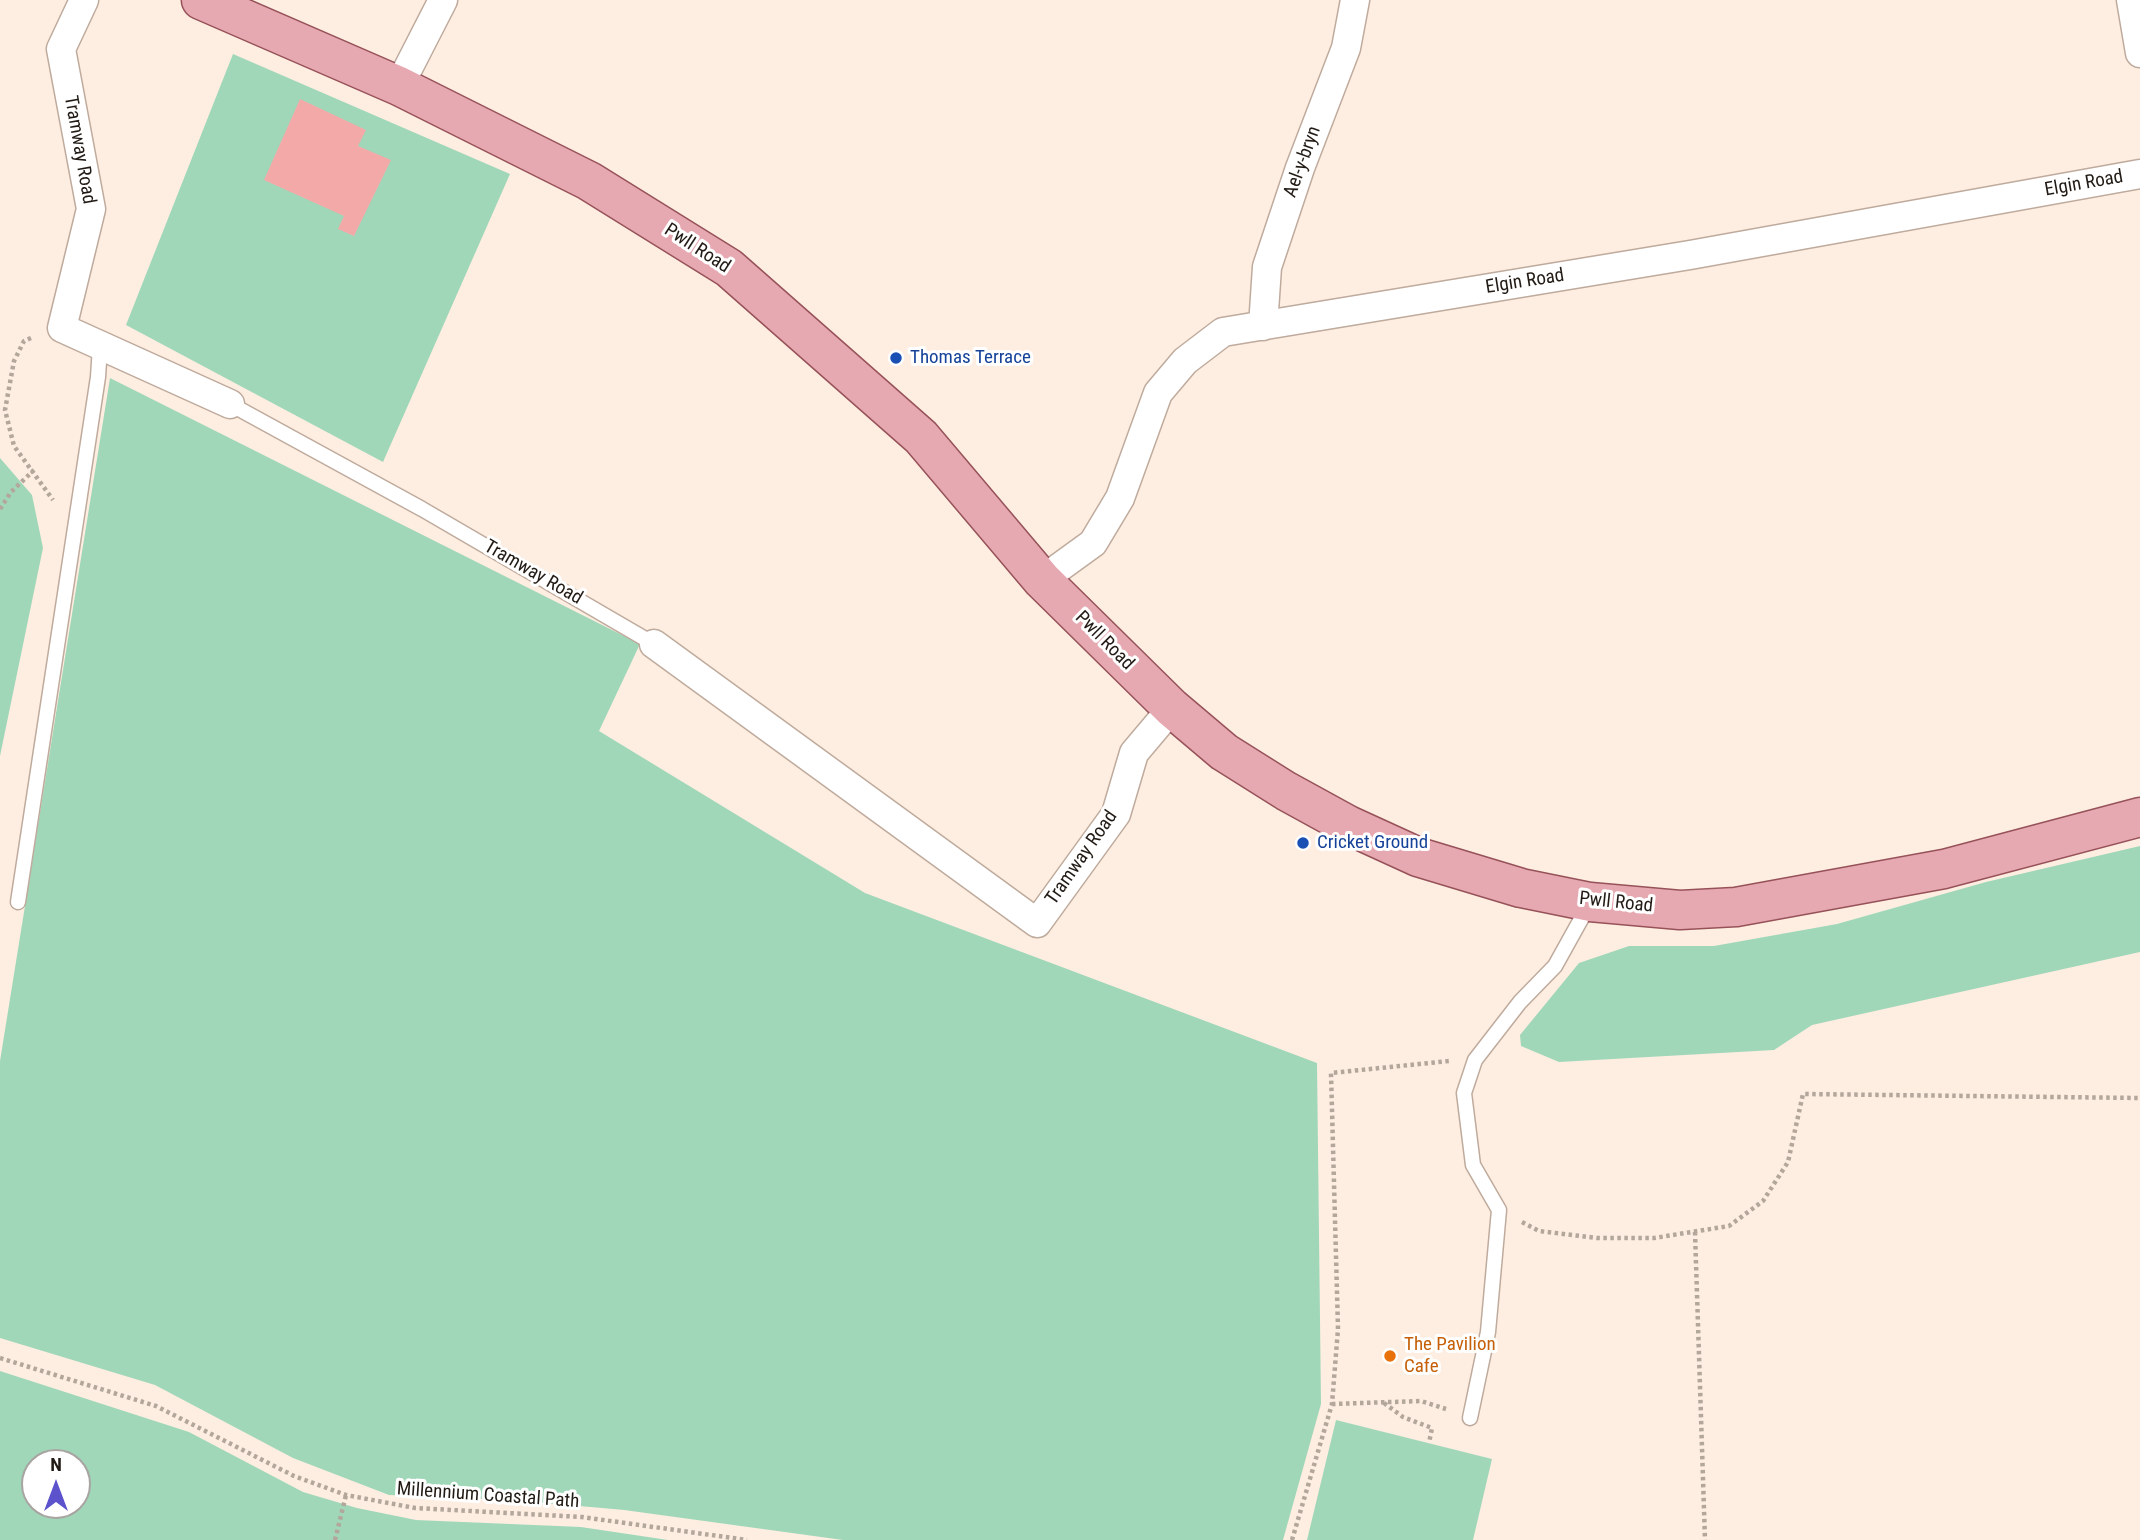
<!DOCTYPE html>
<style>
body{margin:0}
#map{position:relative;width:2140px;height:1540px;overflow:hidden;background:#feeee1;font-family:"Roboto Condensed",sans-serif}
canvas{display:block}
.north{position:absolute;left:21px;top:1449px;width:70px;height:70px;box-sizing:border-box;background:#fff;border:2px solid #a7a4a1;border-radius:50%;rotate:0deg;font-size:19px;font-weight:700;line-height:28px;text-align:center;color:#221b15}
.north::after{content:'';display:block;margin:auto;width:24px;height:32px;background:#5c53cc;clip-path:polygon(50% 0,100% 100%,50% 72%,0 100%)}
</style>
<div id="map">
<canvas width="2140" height="1540"></canvas>
<div class="north">N</div>
</div>
<script>
const context = document.querySelector('canvas').getContext('2d');
context.lineJoin = 'round';
function fillPath(path, color) { context.fillStyle = color; context.fill(path, 'evenodd'); }
const toPath = rows => new Path2D(rows.map(r => 'M' + r).join(''));
function trace(path, color, width, dash) { context.strokeStyle = color; context.lineWidth = width; context.lineCap = dash ? 'butt' : 'round'; context.setLineDash(dash || []); context.stroke(path); }
function write(font, color, halo, rows, align = 'center') {
  context.font = font + ' "Roboto Condensed",sans-serif'; context.lineWidth = 6; context.setLineDash([]); context.textBaseline = 'middle'; context.strokeStyle = halo; context.fillStyle = color; for (const [text, x, y, turn = 0] of rows) {
    context.save(); context.translate(x, y); context.rotate((+turn || 0) * Math.PI / 180); context.textAlign = isNaN(turn) ? turn : align; if (halo) context.strokeText(text, 0, 0); context.fillText(text, 0, 0); context.restore();
  }
}
const green = toPath([
 [233,54,510,174,383,462,126,325],
 [110,378,640,644,599,731,865,893,1317,1063,1321,1404,1283,1540,843,1540,624,1510,512,1500,389,1495,293,1458,155,1385,0,1338,0,1061],
 [0,458,32,495,43,548,0,756],
 [2140,846,2140,952,1812,1025,1774,1050,1559,1062,1521,1046,1520,1035,1579,963,1629,946,1714,946,1837,924,1986,882],
 [0,1371,189,1432,303,1492,357,1508,416,1520,581,1527,668,1540,0,1540],
 [35,1463,77,1463,77,1505,35,1505],
 [1336,1420,1492,1459,1473,1540,1307,1540]
]);
const building = toPath([
 [300,99,366,130,358,146,391,160,354,236,338,229,344,216,264,180]
]);
const path = toPath([
 [31,338,24,341,14,361,5,410,14,446,53,500],
 [0,509,11,492,34,470],
 [1522,1222,1539,1231,1597,1238,1654,1238,1729,1226,1763,1201,1788,1162,1803,1094,2140,1098],
 [1695,1232,1705,1540],
 [0,1358,156,1406,294,1476,346,1495,415,1508,582,1517,747,1540],
 [1384,1403,1403,1417,1432,1428,1429,1443],
 [1332,1404,1421,1401,1446,1409],
 [335,1540,346,1495],
 [1292,1540,1332,1404,1338,1329,1331,1073,1449,1061]
]);
const service = toPath([
 [230,404,422,509,654,644],
 [18,902,98,377,100,347],
 [1470,1418,1488,1332,1499,1210,1473,1165,1464,1093,1475,1060,1520,1002,1555,966,1590,903]
]);
const minor = toPath([
 [84,0,61,49,91,209,62,328,230,404],
 [2131,0,2140,53],
 [399,86,443,0],
 [1263,326,1267,267,1300,168,1346,48,1355,0],
 [1042,580,1093,543,1120,498,1158,393,1185,361,1223,332,1690,255,2140,174],
 [654,644,1037,923,1116,814,1134,753,1172,708]
]);
const primary = toPath([
 [201,0,399,86,589,181,729,268,921,437,1042,580,1172,708,1224,752,1286,791,1348,825,1418,857,1521,888,1590,902,1680,910,1736,907,1944,869,2140,817]
]);
const markers = [
 [896,358,7,"#1a4fb4"],
 [1303,843,7,"#1a4fb4"],
 [1390,1356,7,"#e8710a"]
];
const streetNames = [
 ["Tramway Road",79,150,80],
 ["Ael-y-bryn",1303,162,-70],
 ["Elgin Road",2084,184,-10],
 ["Pwll Road",697,249,33],
 ["Elgin Road",1525,282,-9],
 ["Tramway Road",533,573,30],
 ["Pwll Road",1104,641,45],
 ["Tramway Road",1082,858,-55],
 ["Pwll Road",1616,903,6],
 ["Millennium Coastal Path",488,1496,4]
];
const transitNames = [
 ["Thomas Terrace",910,358],
 ["Cricket Ground",1317,843]
];
const foodNames = [
 ["The Pavilion",1404,1345],
 ["Cafe",1404,1367]
];
fillPath(green, '#a1d7b9');
fillPath(building, '#f3a9a8');
trace(service, '#bfab9d', 17);
trace(minor, '#bfab9d', 31);
trace(primary, '#975259', 41);
trace(path, '#b3a69b', 4.5, [3.5, 3.5]);
trace(service, '#fff', 14);
trace(minor, '#fff', 28);
trace(primary, '#e6a9b1', 38);
for (const [x, y, r, color] of markers) { const dot = new Path2D(); dot.arc(x, y, r, 0, 2 * Math.PI); context.fillStyle = color; context.fill(dot); trace(dot, '#fff', 2.5); }
write('19px', '#221b15', '#fff', streetNames);
write('19px', '#164399', '#fff', transitNames, 'left');
write('19px', '#c56008', '#fff', foodNames, 'left');
</script>
